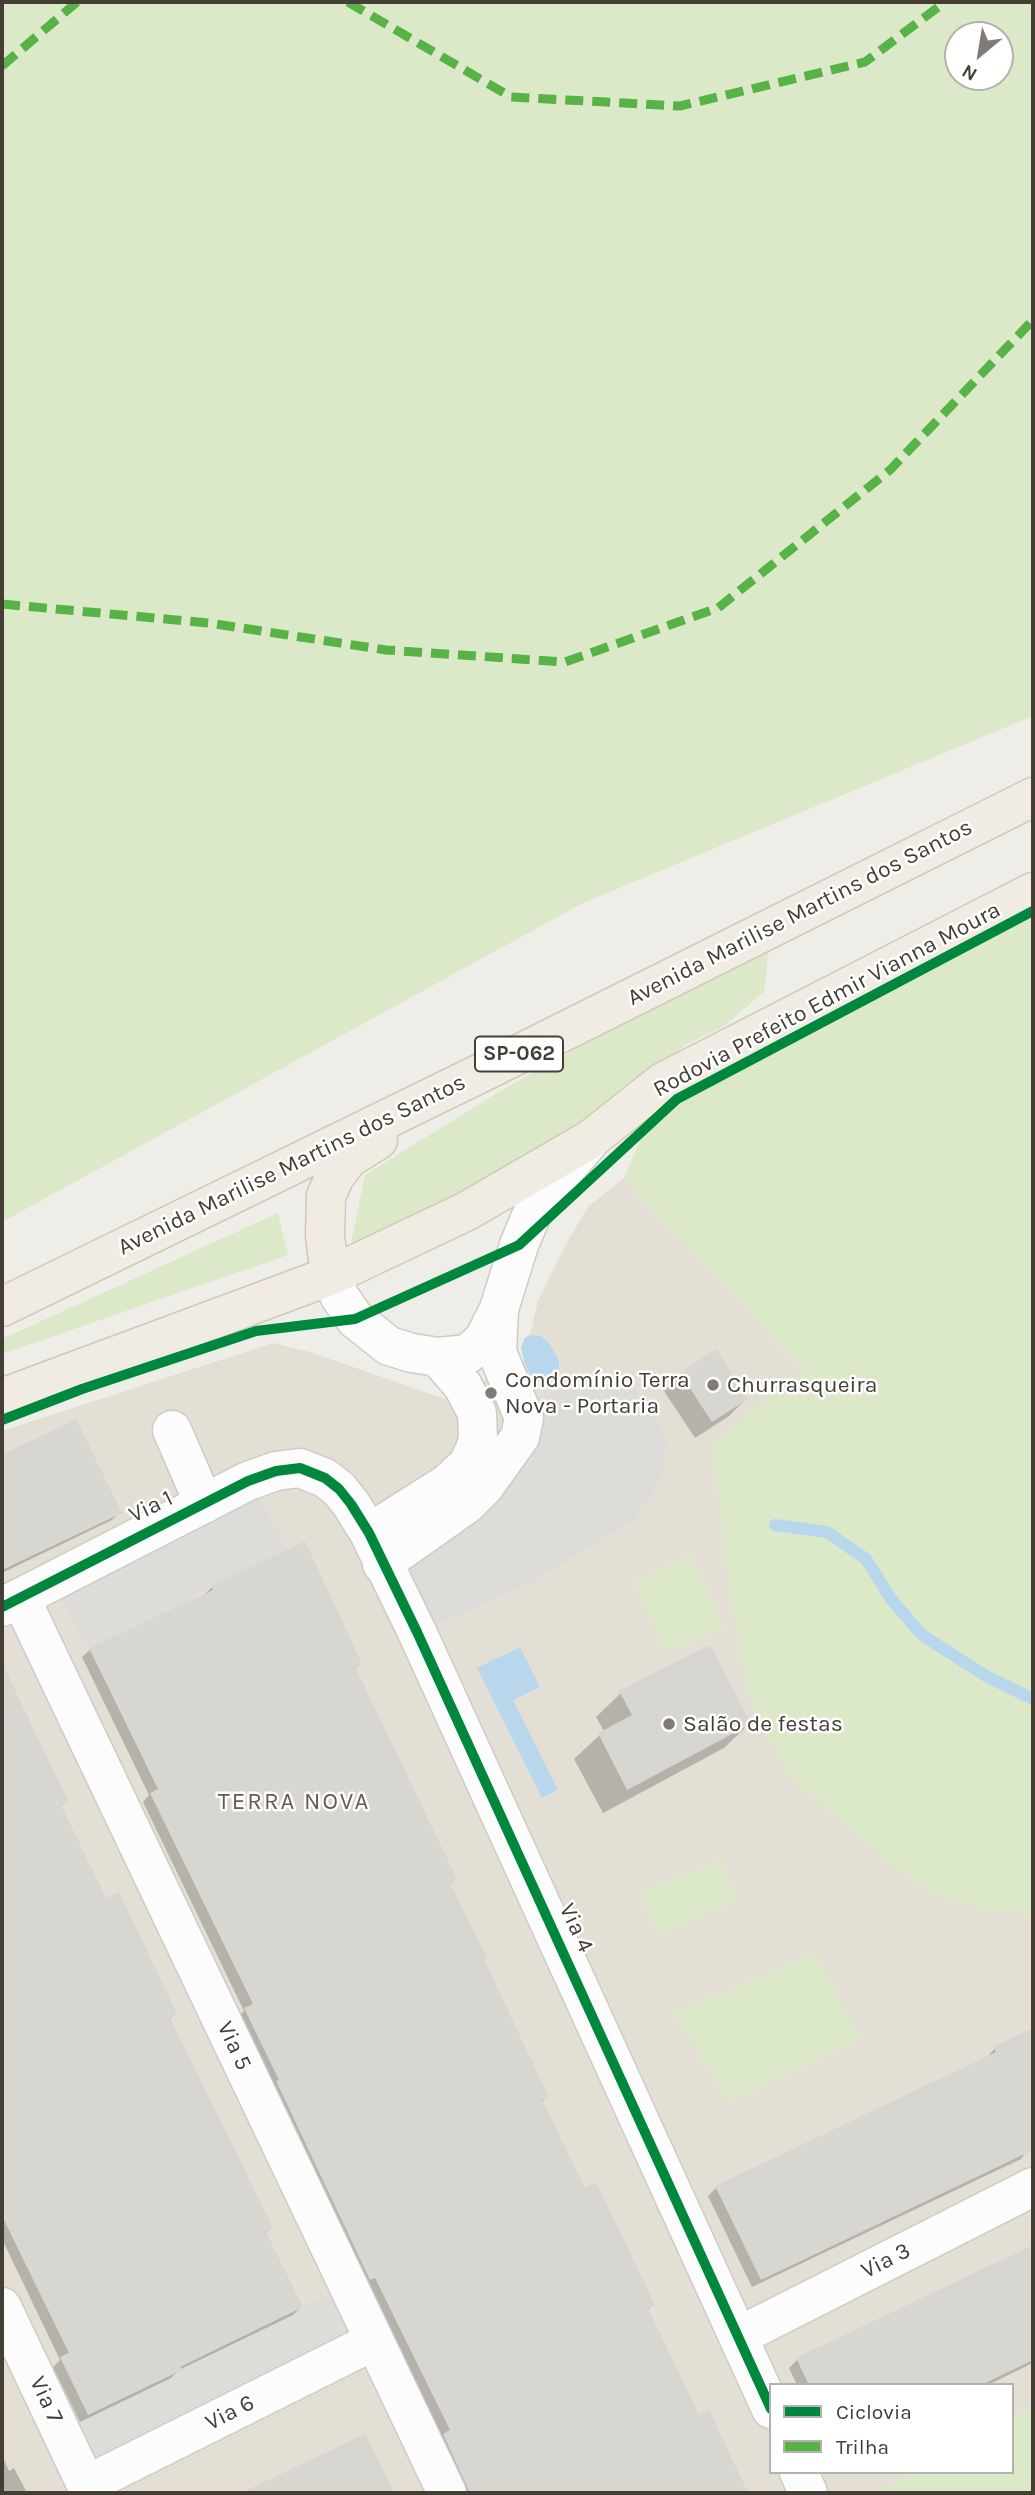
<!DOCTYPE html>
<meta charset="utf-8">
<style>
body{margin:0}
#map{position:relative;width:1035px;height:2495px;overflow:hidden;background:#efede8;font-family:Karla,sans-serif}
canvas{display:block}
.frame{position:absolute;inset:0;border:4px solid #443e35;pointer-events:none}
.legend{position:absolute;left:769px;top:2383px;width:245px;height:91px;box-sizing:border-box;background:#fff;border:2px solid #b4b2ae;margin:0;padding:9px 12px;list-style:none;font-size:21px;color:#443e35}
.legend li{display:flex;align-items:center;gap:14px;height:35px}
.legend b{width:35px;border:2px solid #b4b2ae}
.north{position:absolute;left:944px;top:21px;width:70px;height:70px;box-sizing:border-box;background:#fff;border:2px solid #b4b2ae;border-radius:50%;rotate:210deg;font-size:19px;font-weight:700;line-height:28px;text-align:center;color:#443e35}
.north::after{content:'';display:block;margin:auto;width:24px;height:32px;background:#807b74;clip-path:polygon(50% 0,100% 100%,50% 72%,0 100%)}
</style>
<div id="map">
<canvas width="1035" height="2495"></canvas>
<div class="frame"></div>
<ul class="legend">
<li><b style="height:9px;background:#00873e"></b>Ciclovia</li>
<li><b style="height:9px;background:#57b346"></b>Trilha</li>
</ul>
<div class="north">N</div>
</div>
<script>
const context = document.querySelector('canvas').getContext('2d');
context.lineJoin = 'round';
function fillPath(path, color) { context.fillStyle = color; context.fill(path, 'evenodd'); }
const toPath = rows => new Path2D(rows.map(r => 'M' + r).join(''));
function trace(path, color, width, dash) { context.strokeStyle = color; context.lineWidth = width; context.lineCap = dash ? 'butt' : 'round'; context.setLineDash(dash || []); context.stroke(path); }
function write(font, color, halo, rows, align = 'center') {
  context.font = font + ' Karla,sans-serif'; context.lineWidth = 5; context.setLineDash([]); context.textBaseline = 'middle'; context.strokeStyle = halo; context.fillStyle = color; for (const [text, x, y, turn = 0] of rows) {
    context.save(); context.translate(x, y); context.rotate((+turn || 0) * Math.PI / 180); context.textAlign = isNaN(turn) ? turn : align; if (halo) context.strokeText(text, 0, 0); context.fillText(text, 0, 0); context.restore();
  }
}
const residential = toPath([
 [624,1178,804,1369,1033,1417,1033,2406,1012,2418,1012,2385,771,2385,771,2472,915,2472,877,2493,2,2493,2,1431,273,1343,310,1352,445,1399,524,1361,521,1348,522,1344,525,1338,530,1335,538,1301,566,1244,588,1207]
]);
const green = toPath([
 [2,2,1033,2,1033,716,583,903,2,1222],
 [1000,35,1000,77,958,77,958,35],
 [1033,890,1033,1916,979,1908,935,1895,896,1868,792,1779,763,1730,746,1683,727,1571,713,1443,804,1369,624,1178,665,1084],
 [769,948,764,992,724,1026,687,1044,560,1142,410,1220,351,1243,365,1175,502,1090,678,993],
 [278,1213,288,1255,2,1354,2,1339],
 [690,1556,724,1627,667,1653,634,1582],
 [720,1859,738,1899,659,1935,640,1895],
 [815,1954,860,2039,729,2102,674,2013],
 [1033,2406,1033,2493,877,2493,915,2472,1012,2472,1012,2418]
]);
const parking = toPath([
 [629,1385,653,1408,666,1441,661,1480,634,1520,528,1584,419,1632,384,1563,521,1437,554,1390],
 [252,1483,287,1550,211,1586,184,1603,89,1648,52,1583],
 [345,2287,370,2339,87,2482,60,2427,182,2370,209,2353]
]);
const water = toPath([
 [530,1335,541,1336,549,1343,559,1360,559,1373,555,1384,545,1388,534,1384,524,1361,521,1348,525,1338],
 [520,1647,540,1687,513,1700,558,1790,542,1798,477,1668]
]);
const shadow = toPath([
 [681,1374,746,1399,729,1416,695,1438,664,1391],
 [76,1421,120,1512,112,1520,2,1573,2,1456],
 [212,1587,360,1663,354,1669,455,1879,449,1885,547,2096,541,2103,584,2190,653,2305,647,2310,698,2417,708,2412,746,2493,459,2493,436,2444,442,2437,237,2018,244,2011,143,1802,149,1795,82,1657,91,1649,204,1595],
 [9,1681,66,1801,60,1807,105,1900,175,2014,169,2020,271,2228,265,2234,301,2307,293,2315,179,2370,171,2378,80,2422,53,2367,60,2360,2,2239,2,1685],
 [621,1693,749,1724,724,1748,603,1813,574,1759,604,1731,596,1717],
 [1033,2030,1033,2147,1028,2149,1021,2159,752,2287,708,2196,716,2188,987,2058,994,2049],
 [1033,2246,1033,2363,988,2385,797,2385,789,2368,797,2360],
 [364,2436,392,2493,255,2493,265,2489],
 [2,2455,9,2471,14,2468,27,2493,2,2493]
]);
const stream = toPath([
 [775,1525,827,1532,866,1559,891,1599,922,1635,986,1676,1033,1699]
]);
const building = toPath([
 [716,1349,748,1399,712,1422,680,1373],
 [76,1419,122,1513,2,1570,2,1455],
 [305,1541,362,1664,355,1667,457,1879,450,1883,487,1958,484,1960,549,2097,542,2100,585,2188,596,2182,655,2305,648,2308,699,2415,709,2410,748,2493,470,2493,443,2434,450,2430,375,2278,370,2280,276,2081,279,2080,244,2008,253,2004,150,1793,158,1789,89,1648,213,1590,211,1586],
 [710,1645,751,1724,627,1790,598,1733,632,1715,619,1691],
 [2,1663,68,1801,61,1805,106,1898,119,1892,177,2014,170,2018,273,2228,266,2232,303,2307,180,2367,182,2370,88,2415,60,2357,69,2353,2,2216],
 [1033,2028,1033,2150,761,2280,715,2186,996,2052,993,2047],
 [1033,2245,1033,2360,981,2385,809,2385,796,2358],
 [365,2434,394,2493,241,2493]
]);
const minor = toPath([
 [330,1276,340,1297,355,1319,389,1346,412,1353,438,1357,468,1354,484,1339,499,1309,519,1245,536,1204,589,1142],
 [172,1430,204,1504],
 [369,1533,448,1483,468,1464,475,1449,478,1439,477,1413,463,1386,438,1357],
 [382,1564,467,1504,484,1487,520,1437,524,1418,497,1352,499,1309],
 [21,1599,447,2493],
 [2,1607,248,1481,276,1471,300,1468,325,1478,339,1489,351,1504,369,1533,417,1632,771,2409],
 [2,2307,90,2493],
 [739,2336,1033,2187],
 [799,2472,808,2493],
 [86,2485,374,2341]
]);
const major = toPath([
 [330,1276,325,1236,326,1196,335,1176,349,1158,378,1140],
 [2,1307,487,1070,1033,797],
 [2,1398,330,1276,467,1211,591,1139,663,1082,1033,892]
]);
const quiet = toPath([
 [348,2,511,97,680,106,865,62,945,2],
 [2,66,77,2],
 [2,604,209,623,386,650,565,662,718,608,890,470,1033,320]
]);
const cycleway = toPath([
 [2,1420,82,1389,256,1331,355,1319,519,1245,677,1099,1033,911],
 [2,1607,248,1481,276,1471,300,1468,325,1478,339,1489,351,1504,369,1533,417,1632,771,2409]
]);
const markers = [
 [713,1385,7,"#807b74"],
 [491,1393,7,"#807b74"],
 [669,1724,7,"#807b74"]
];
const shields = [
 [519,1054,88]
];
const shieldNames = [
 ["SP-062",519,1054]
];
const streetNames = [
 ["Avenida Marilise Martins dos Santos",800,913,-27],
 ["Rodovia Prefeito Edmir Vianna Moura",827,1000,-28],
 ["Avenida Marilise Martins dos Santos",292,1165,-26],
 ["Via 1",151,1507,-26],
 ["Via 4",576,1928,65],
 ["Via 5",234,2046,65],
 ["Via 3",886,2261,-27],
 ["Via 7",46,2400,65],
 ["Via 6",230,2413,-27]
];
const poiNames = [
 ["Condomínio Terra",505,1380],
 ["Nova - Portaria",505,1406],
 ["Churrasqueira",727,1385],
 ["Salão de festas",683,1724]
];
const neighbourhoodNames = [
 ["TERRA NOVA",294,1802]
];
fillPath(residential, '#e3dfd5');
fillPath(green, '#dbe9c8');
fillPath(parking, '#dedcd8');
fillPath(water, '#b9d7ec');
fillPath(shadow, '#0003');
trace(stream, '#b9d7ec', 12);
fillPath(building, '#d8d6d0');
trace(minor, '#cdcbc6', 41);
trace(major, '#d0c9b6', 41);
trace(minor, '#fdfcfc', 38);
trace(major, '#f0ece3', 38);
trace(quiet, '#57b346', 9, [18, 9]);
trace(cycleway, '#00873e', 10);
for (const [x, y, r, color] of markers) { const dot = new Path2D(); dot.arc(x, y, r, 0, 2 * Math.PI); context.fillStyle = color; context.fill(dot); trace(dot, '#fff', 2.5); }
for (const [x, y, w] of shields) { const box = new Path2D(); box.roundRect(x - w / 2, y - 17.5, w, 35, 5); context.fillStyle = '#fff'; context.fill(box); trace(box, '#443e35', 2); }
write('bold 21px', '#443e35', null, shieldNames);
write('23px', '#443e35', '#fff', streetNames);
write('23px', '#443e35', '#fff', poiNames, 'left');
context.letterSpacing = '2px';
write('24px', '#665c4c', '#fff', neighbourhoodNames);
context.letterSpacing = '0px';
</script>
